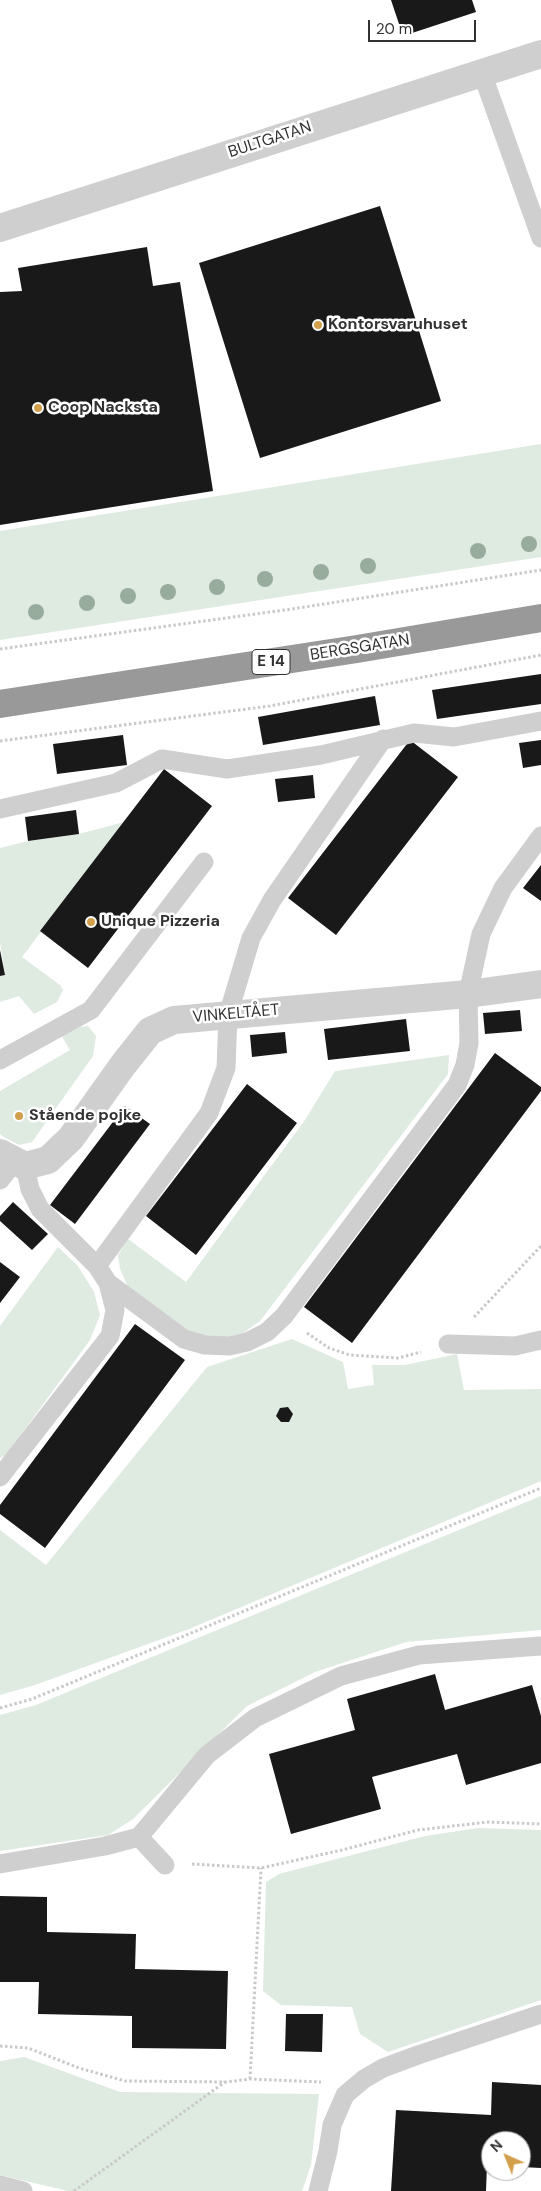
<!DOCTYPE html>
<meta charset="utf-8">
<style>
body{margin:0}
#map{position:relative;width:541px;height:2191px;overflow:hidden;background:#fff;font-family:"DM Sans",sans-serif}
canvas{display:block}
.north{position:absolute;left:481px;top:2131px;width:50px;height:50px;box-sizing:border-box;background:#fff;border:1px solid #adadad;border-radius:50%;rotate:316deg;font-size:14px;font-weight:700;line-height:20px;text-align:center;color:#323232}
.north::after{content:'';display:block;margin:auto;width:18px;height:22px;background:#d2a04b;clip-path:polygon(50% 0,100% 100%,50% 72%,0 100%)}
.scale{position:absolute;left:368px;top:20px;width:108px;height:22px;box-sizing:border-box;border:2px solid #323232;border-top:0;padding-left:6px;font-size:15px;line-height:18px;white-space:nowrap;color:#323232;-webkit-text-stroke:4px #fff;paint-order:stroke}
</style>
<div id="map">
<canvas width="541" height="2191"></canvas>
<div class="north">N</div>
<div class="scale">20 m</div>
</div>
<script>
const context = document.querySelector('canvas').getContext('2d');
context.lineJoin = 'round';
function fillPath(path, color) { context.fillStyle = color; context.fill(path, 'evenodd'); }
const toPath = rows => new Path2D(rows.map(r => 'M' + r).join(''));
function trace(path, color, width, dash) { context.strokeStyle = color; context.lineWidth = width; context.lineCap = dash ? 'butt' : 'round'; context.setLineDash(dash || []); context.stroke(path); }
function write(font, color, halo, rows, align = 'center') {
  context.font = font + ' "DM Sans",sans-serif'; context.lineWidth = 5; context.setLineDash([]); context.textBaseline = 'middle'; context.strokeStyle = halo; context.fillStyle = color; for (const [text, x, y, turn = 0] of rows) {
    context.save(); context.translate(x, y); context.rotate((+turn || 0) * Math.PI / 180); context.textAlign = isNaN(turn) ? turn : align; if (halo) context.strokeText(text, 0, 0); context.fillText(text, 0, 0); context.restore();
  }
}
const green = toPath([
 [541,444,541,557,0,640,0,531],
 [124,822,22,957,60,985,63,990,57,1002,34,1014,19,996,0,1002,0,976,5,975,0,942,0,848,28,841,79,834],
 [88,1026,96,1036,93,1056,32,1142,19,1145,4,1137,0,1134,0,1091,70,1050,61,1035,72,1028],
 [449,1055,448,1074,260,1321,243,1333,218,1339,191,1332,128,1287,120,1269,118,1255,128,1239,186,1282,305,1120,335,1071],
 [58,1247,78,1266,94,1292,100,1315,90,1340,6,1455,0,1458,0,1326],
 [292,1339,343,1362,348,1389,374,1385,372,1365,405,1365,457,1354,464,1390,541,1389,541,1481,189,1629,35,1685,0,1695,0,1530,46,1565,207,1367],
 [541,1496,541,1630,406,1642,315,1672,247,1706,133,1819,108,1835,0,1851,0,1715,36,1705],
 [478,1828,541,1830,541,2000,388,2052,360,2034,352,2007,281,2005,263,1991,266,1882,279,1874,425,1836],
 [24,2057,120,2092,319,2094,311,2165,302,2191,68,2191,0,2175,0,2061]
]);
const building = toPath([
 [391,0,472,0,476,12,403,36],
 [380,206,441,401,260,458,199,263],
 [147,247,153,286,180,282,213,491,0,525,0,292,22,291,18,268],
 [541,674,541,704,437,719,432,690],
 [375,696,380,725,263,745,258,717],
 [123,735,127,765,57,774,53,744],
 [410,740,458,777,336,935,288,898],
 [541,740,541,765,523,768,519,743],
 [164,769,212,806,88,968,40,931],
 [313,775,315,798,278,802,275,779],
 [76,810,79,834,28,841,25,817],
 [541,865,541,901,523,888],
 [0,950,5,975,0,976],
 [520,1010,522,1031,485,1034,483,1013],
 [406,1019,410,1051,328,1060,324,1029],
 [285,1032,287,1053,252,1057,250,1035],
 [495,1053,541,1087,541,1091,352,1343,304,1307],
 [247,1084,297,1123,196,1255,146,1216],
 [125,1106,150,1124,75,1224,50,1205],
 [13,1202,48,1234,32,1250,0,1221,0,1216],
 [0,1262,20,1277,0,1303],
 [135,1324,185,1360,45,1548,0,1514,0,1505],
 [288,1407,293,1414,289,1422,281,1422,276,1416,280,1408],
 [435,1674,445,1710,532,1685,541,1716,541,1763,466,1785,457,1754,372,1777,381,1809,291,1834,269,1754,355,1730,347,1699],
 [0,1896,47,1897,47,1932,136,1934,135,1969,228,1971,226,2049,132,2048,132,2016,38,2014,39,1982,0,1982],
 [286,2014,323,2014,322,2052,285,2051],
 [492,2082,541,2085,541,2168,521,2167,521,2141,491,2141,491,2165,487,2165,486,2191,391,2191,396,2110,491,2115]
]);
const path = toPath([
 [0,649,292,609,541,570],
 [0,741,270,706,541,655],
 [474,1317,541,1246],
 [307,1333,329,1348,350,1355,398,1358,421,1352],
 [0,1708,32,1699,541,1488],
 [192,1864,261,1868,342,1850,418,1830,488,1822,541,1824],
 [0,2046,28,2048,79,2068,125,2081,226,2082,250,2079,321,2082],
 [250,2079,261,1868],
 [74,2191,225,2082]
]);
const lane = toPath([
 [482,73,541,238],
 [0,809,116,783,162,759,227,769,321,755,414,733,454,737,541,721],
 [0,1060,91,1010,204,862],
 [0,1180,15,1161],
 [97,1266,209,1113,226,1068,228,1015,251,938,272,900,383,739],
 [108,1283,184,1339,205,1345,229,1346,247,1342,267,1332,284,1316,457,1085,465,1065,469,1043,468,994,481,934,503,888,541,836],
 [448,1344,515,1346,541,1340],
 [0,1477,110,1336,115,1310,108,1283,97,1266,40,1209,30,1189,25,1166],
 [139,1837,165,1865],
 [0,1864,105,1846,139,1837,207,1755,255,1718,341,1676,419,1655,541,1646],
 [0,2185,23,2191],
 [318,2191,328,2151,332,2125,345,2095,364,2079,383,2068,418,2055,541,2014]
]);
const street = toPath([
 [0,228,541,54],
 [0,1153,25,1166,48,1160,71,1138,123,1065,150,1031,174,1020,468,994,541,984]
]);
const highway = toPath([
 [0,704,357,649,541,618]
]);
const trees = [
 [529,544],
 [478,551],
 [368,566],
 [321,572],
 [265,579],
 [217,587],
 [168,592],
 [128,596],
 [87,603],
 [36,612]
];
const markers = [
 [318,325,5,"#d2a04b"],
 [38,408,5,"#d2a04b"],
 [91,922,5,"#d2a04b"],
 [19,1116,5,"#d2a04b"]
];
const shields = [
 [271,662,38]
];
const shieldNames = [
 ["E 14",271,662]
];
const streetNames = [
 ["BULTGATAN",270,140,-18],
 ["BERGSGATAN",360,648,-9],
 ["VINKELTÅET",236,1014,-5]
];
const poiNames = [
 ["Kontorsvaruhuset",328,325],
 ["Coop Nacksta",48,408],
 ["Unique Pizzeria",101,922],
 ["Stående pojke",29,1116]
];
fillPath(green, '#dfeae1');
fillPath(building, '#191919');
trace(path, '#c9c9c9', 3, [2.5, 2.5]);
trace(lane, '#cfcfcf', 19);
trace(street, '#cfcfcf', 28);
trace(highway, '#999', 28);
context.fillStyle = '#98ac9d';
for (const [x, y] of trees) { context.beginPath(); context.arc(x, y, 8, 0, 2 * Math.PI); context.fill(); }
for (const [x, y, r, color] of markers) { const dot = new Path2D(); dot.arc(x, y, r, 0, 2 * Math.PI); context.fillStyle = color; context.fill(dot); trace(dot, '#fff', 2); }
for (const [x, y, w] of shields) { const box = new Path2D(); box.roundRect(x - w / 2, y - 12.5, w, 25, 4); context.fillStyle = '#fff'; context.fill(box); trace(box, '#323232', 1); }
write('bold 15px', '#323232', null, shieldNames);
write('16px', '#323232', '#fff', streetNames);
write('bold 16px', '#323232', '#fff', poiNames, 'left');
</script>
